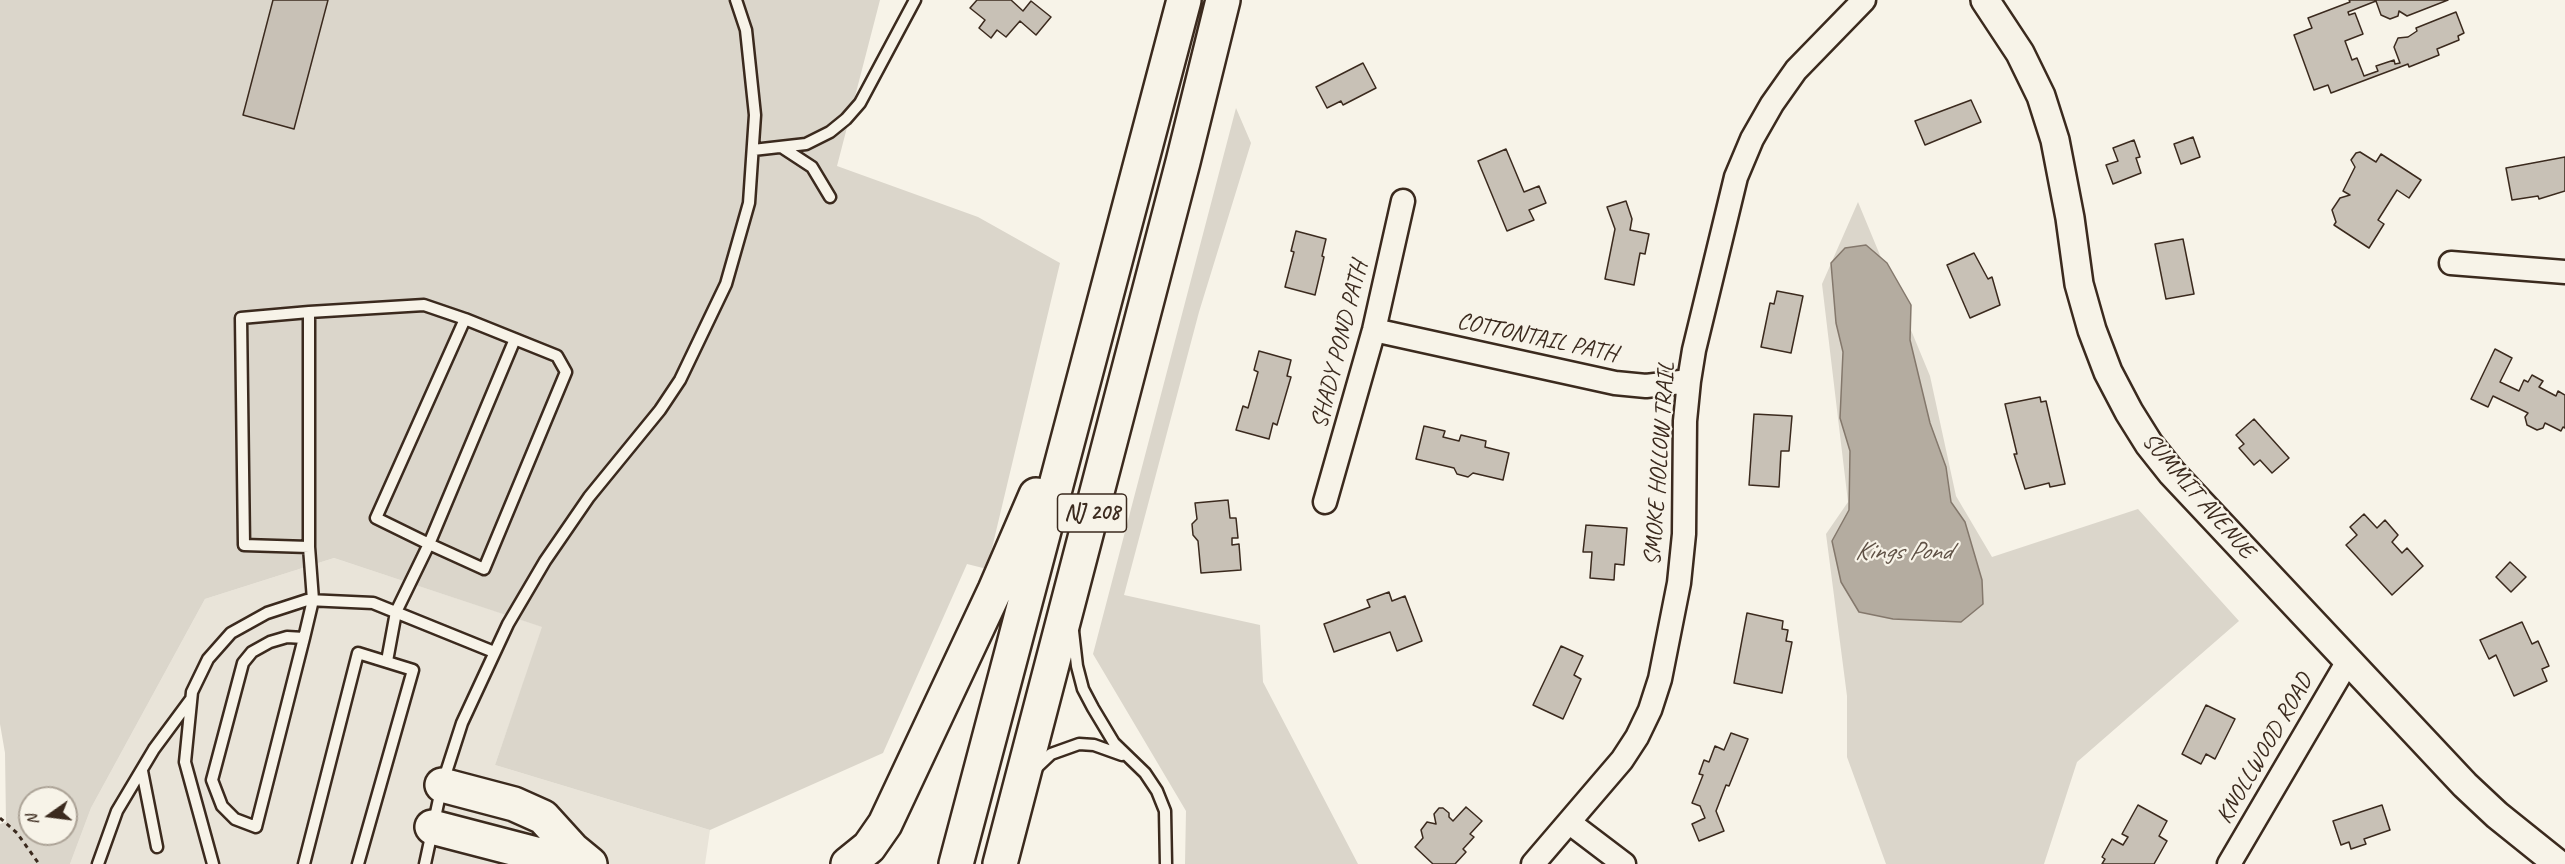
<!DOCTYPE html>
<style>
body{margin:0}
#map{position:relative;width:2565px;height:864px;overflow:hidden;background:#f7f3e8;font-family:Caveat,sans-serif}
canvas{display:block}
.north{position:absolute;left:18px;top:786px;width:60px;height:60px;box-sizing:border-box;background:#f7f3e8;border:2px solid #aca397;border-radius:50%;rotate:256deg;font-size:16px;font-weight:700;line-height:24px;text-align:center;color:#3b2a1e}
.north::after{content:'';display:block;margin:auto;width:21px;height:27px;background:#3b2a1e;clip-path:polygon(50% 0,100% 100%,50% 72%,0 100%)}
</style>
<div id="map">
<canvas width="2565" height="864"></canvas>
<div class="north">N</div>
</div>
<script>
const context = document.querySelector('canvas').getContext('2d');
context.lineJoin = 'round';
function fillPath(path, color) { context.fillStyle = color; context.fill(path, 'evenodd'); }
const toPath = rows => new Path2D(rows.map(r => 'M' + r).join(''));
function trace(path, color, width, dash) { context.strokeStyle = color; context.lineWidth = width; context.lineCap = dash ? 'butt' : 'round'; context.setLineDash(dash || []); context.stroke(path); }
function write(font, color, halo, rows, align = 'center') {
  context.font = font + ' Caveat,sans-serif'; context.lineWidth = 4.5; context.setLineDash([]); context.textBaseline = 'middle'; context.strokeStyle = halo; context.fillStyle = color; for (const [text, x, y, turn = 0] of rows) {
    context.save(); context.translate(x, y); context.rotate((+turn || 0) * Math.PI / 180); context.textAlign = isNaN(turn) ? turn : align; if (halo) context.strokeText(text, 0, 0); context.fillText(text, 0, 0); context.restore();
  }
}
const built = toPath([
 [334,558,543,627,495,765,710,830,705,864,70,864,91,808,205,599]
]);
const green = toPath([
 [0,0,880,0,837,166,978,217,1060,263,987,569,967,564,883,753,710,830,495,765,542,627,334,558,205,599,91,808,70,864,0,864,0,824,6,822,5,753,0,724],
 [30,798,66,798,66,834,30,834],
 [1236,108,1251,143,1199,312,1124,595,1260,625,1263,682,1358,864,1185,864,1186,811,1093,654],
 [1858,202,1930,376,1956,496,1992,557,2138,509,2239,621,2077,762,2044,864,1886,864,1847,757,1847,696,1826,534,1848,502,1822,284]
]);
const water = toPath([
 [1866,245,1887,263,1911,305,1910,340,1930,423,1946,467,1951,502,1965,522,1982,580,1983,604,1961,622,1893,619,1859,612,1841,582,1832,541,1849,510,1850,451,1840,418,1843,352,1836,323,1831,263,1845,248,1866,245]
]);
const building = toPath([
 [273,0,328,0,294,129,243,115,273,0],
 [977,0,1011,0,1023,11,1031,1,1051,17,1036,35,1020,21,1006,37,997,30,991,38,979,28,985,20,970,8,977,0],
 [2349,0,2448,0,2407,16,2399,11,2398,16,2390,19,2381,15,2376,1,2348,12,2349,15,2355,13,2363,34,2345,41,2352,60,2357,58,2364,76,2378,71,2376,66,2394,60,2395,64,2400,63,2394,47,2398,38,2408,37,2417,31,2416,28,2456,12,2464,33,2458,36,2459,40,2437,49,2439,55,2409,67,2408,64,2331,93,2328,85,2314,90,2294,35,2312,28,2308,18,2350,2,2349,0],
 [1363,63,1376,88,1343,105,1341,101,1327,108,1316,87,1363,63],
 [1971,100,1981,122,1925,145,1915,121,1971,100],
 [2193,137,2200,157,2181,164,2174,144,2193,137],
 [2134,140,2140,157,2136,158,2141,173,2113,184,2106,165,2118,161,2113,148,2134,140],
 [1506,149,1524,192,1539,186,1546,203,1529,210,1534,220,1507,231,1478,161,1506,149],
 [2360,152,2376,162,2381,154,2421,180,2409,198,2397,190,2378,220,2384,224,2369,248,2334,225,2336,222,2332,210,2340,198,2350,195,2343,191,2355,167,2351,160,2356,153,2360,152],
 [2565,157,2565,191,2539,199,2538,196,2512,200,2506,168,2565,157],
 [1626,201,1632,219,1630,230,1649,234,1645,254,1640,253,1634,285,1605,279,1615,229,1607,207,1626,201],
 [1296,231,1326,239,1322,256,1324,257,1315,295,1285,287,1294,252,1291,251,1296,231],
 [2183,239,2194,294,2166,299,2155,244,2183,239],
 [1974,253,1988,279,1992,277,2000,305,1970,318,1947,265,1974,253],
 [1777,291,1803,296,1791,353,1761,347,1770,303,1774,304,1777,291],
 [2495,349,2512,358,2500,382,2519,391,2524,380,2528,382,2532,375,2543,381,2539,387,2556,396,2558,391,2565,395,2565,428,2563,427,2561,431,2545,423,2543,428,2537,430,2527,425,2525,417,2528,413,2493,396,2488,407,2471,399,2495,349],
 [1259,351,1291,360,1287,376,1291,377,1277,425,1273,423,1269,439,1236,430,1243,406,1248,408,1258,372,1254,370,1259,351],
 [2040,397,2041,402,2046,401,2065,484,2050,487,2049,483,2025,489,2014,454,2017,454,2005,404,2040,397],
 [1754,414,1792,416,1789,451,1781,451,1779,487,1749,485,1754,414],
 [2254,419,2289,458,2272,473,2260,460,2254,465,2239,448,2244,444,2236,435,2254,419],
 [1424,426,1445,431,1443,437,1459,441,1461,435,1486,441,1485,447,1509,453,1503,480,1473,473,1468,477,1457,474,1454,468,1416,459,1424,426],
 [1228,500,1230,518,1236,518,1238,538,1232,538,1232,545,1239,544,1241,570,1201,573,1198,541,1193,535,1192,524,1197,519,1195,503,1228,500],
 [2364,514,2377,528,2385,520,2398,535,2392,542,2402,553,2407,548,2423,566,2392,595,2346,545,2357,535,2350,527,2364,514],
 [1586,525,1627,528,1624,565,1615,564,1614,580,1590,578,1592,552,1583,552,1586,525],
 [2510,562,2526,577,2511,592,2496,577,2510,562],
 [1389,592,1392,601,1405,596,1422,641,1397,651,1390,632,1334,652,1324,624,1370,607,1367,600,1389,592],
 [1747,613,1783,621,1782,629,1788,630,1786,641,1792,642,1782,693,1734,683,1747,613],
 [2522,622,2532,644,2538,641,2549,666,2542,669,2547,681,2514,696,2496,655,2489,659,2480,640,2522,622],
 [1561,646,1583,656,1574,675,1581,679,1563,719,1533,705,1561,646],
 [2206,705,2235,719,2215,759,2206,754,2201,764,2182,754,2206,705],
 [1731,733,1748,739,1729,786,1726,785,1716,811,1724,831,1699,841,1692,824,1705,818,1700,806,1692,803,1703,775,1699,774,1704,760,1709,762,1715,746,1724,750,1731,733],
 [2138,805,2167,821,2159,836,2167,841,2154,864,2102,864,2105,859,2102,857,2112,839,2123,845,2128,837,2122,834,2138,805],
 [2382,805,2390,830,2364,839,2366,844,2351,849,2349,842,2341,845,2333,821,2382,805],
 [1466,807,1482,821,1470,834,1474,837,1463,849,1466,852,1455,864,1433,864,1415,847,1423,838,1421,830,1427,822,1436,824,1434,814,1439,808,1443,808,1449,813,1449,817,1453,821,1466,807]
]);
const path = toPath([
 [0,818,17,833,39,864]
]);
const service = toPath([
 [783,148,812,167,830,197],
 [753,150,806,144,830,132,846,119,860,103,915,0],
 [309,312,241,318,244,545,309,547],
 [465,319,376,518,429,544,515,339],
 [1073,631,1077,666,1083,689,1093,708,1114,743,1145,773,1157,791,1165,811,1166,864],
 [304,638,287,637,270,642,252,652,243,663,212,780,222,806,235,819,256,827,304,638,313,600,309,547,309,312,424,305,465,319,557,356,566,372,484,569,429,544,396,612,387,661],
 [1034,770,1051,754,1079,744,1094,745,1122,755],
 [142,771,157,847],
 [98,864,117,811,154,749,191,699],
 [213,864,185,762,192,692,208,659,231,633,267,613,307,600,373,603,494,652],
 [304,864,358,653,413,670,358,864],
 [425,864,442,785,462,723,508,624,545,561,589,497,660,410,680,380,726,284,749,203,755,115,746,30,736,0]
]);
const minor = toPath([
 [2451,263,2565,272],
 [1374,330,1615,383,1646,386,1689,381],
 [1325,502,1374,330,1403,201],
 [1570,823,1624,864],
 [1533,864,1622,760,1637,737,1650,710,1660,679,1679,583,1684,534,1685,421,1689,381,1694,350,1736,177,1752,139,1772,104,1796,70,1864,0],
 [2229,864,2348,661]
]);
const tertiary = toPath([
 [1985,0,2020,53,2041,96,2055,140,2070,218,2079,284,2092,330,2108,372,2129,412,2149,444,2172,473,2465,785,2497,815,2558,864]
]);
const trunk = toPath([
 [442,785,514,804,543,817,573,850,590,864],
 [432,827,574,864],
 [848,864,869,847,885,824,995,590,1036,495],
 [956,864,1184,0],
 [1000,864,1183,162,1223,0]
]);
const shields = [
 [1092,513,69]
];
const shieldNames = [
 ["NJ 208",1092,513]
];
const streetNames = [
 ["COTTONTAIL PATH",1537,338,12],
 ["SHADY POND PATH",1340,345,-76],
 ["SMOKE HOLLOW TRAIL",1660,464,-86],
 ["SUMMIT AVENUE",2198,496,49],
 ["KNOLLWOOD ROAD",2265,749,-60]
];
const waterNames = [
 ["Kings Pond",1903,552]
];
fillPath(built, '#e9e4d9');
fillPath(green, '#dbd6cb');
fillPath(water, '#b4aca0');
trace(water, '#84786c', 1.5);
fillPath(building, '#c8c1b6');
trace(building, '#3b2a1e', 1.5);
trace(service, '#3b2a1e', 15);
trace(minor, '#3b2a1e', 27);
trace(tertiary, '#3b2a1e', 32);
trace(trunk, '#3b2a1e', 38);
trace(path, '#3b2a1e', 3, [4.5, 4.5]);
trace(service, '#f7f3e8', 10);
trace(minor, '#f7f3e8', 22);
trace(tertiary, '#f7f3e8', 27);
trace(trunk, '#f7f3e8', 33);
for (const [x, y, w] of shields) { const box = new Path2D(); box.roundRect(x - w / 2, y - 19, w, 38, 4.5); context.fillStyle = '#f7f3e8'; context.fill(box); trace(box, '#3b2a1e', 1.5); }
write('bold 22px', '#3b2a1e', null, shieldNames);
write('24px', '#3b2a1e', '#f7f3e8', streetNames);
write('italic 26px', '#5f5145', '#f7f3e8', waterNames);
</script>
